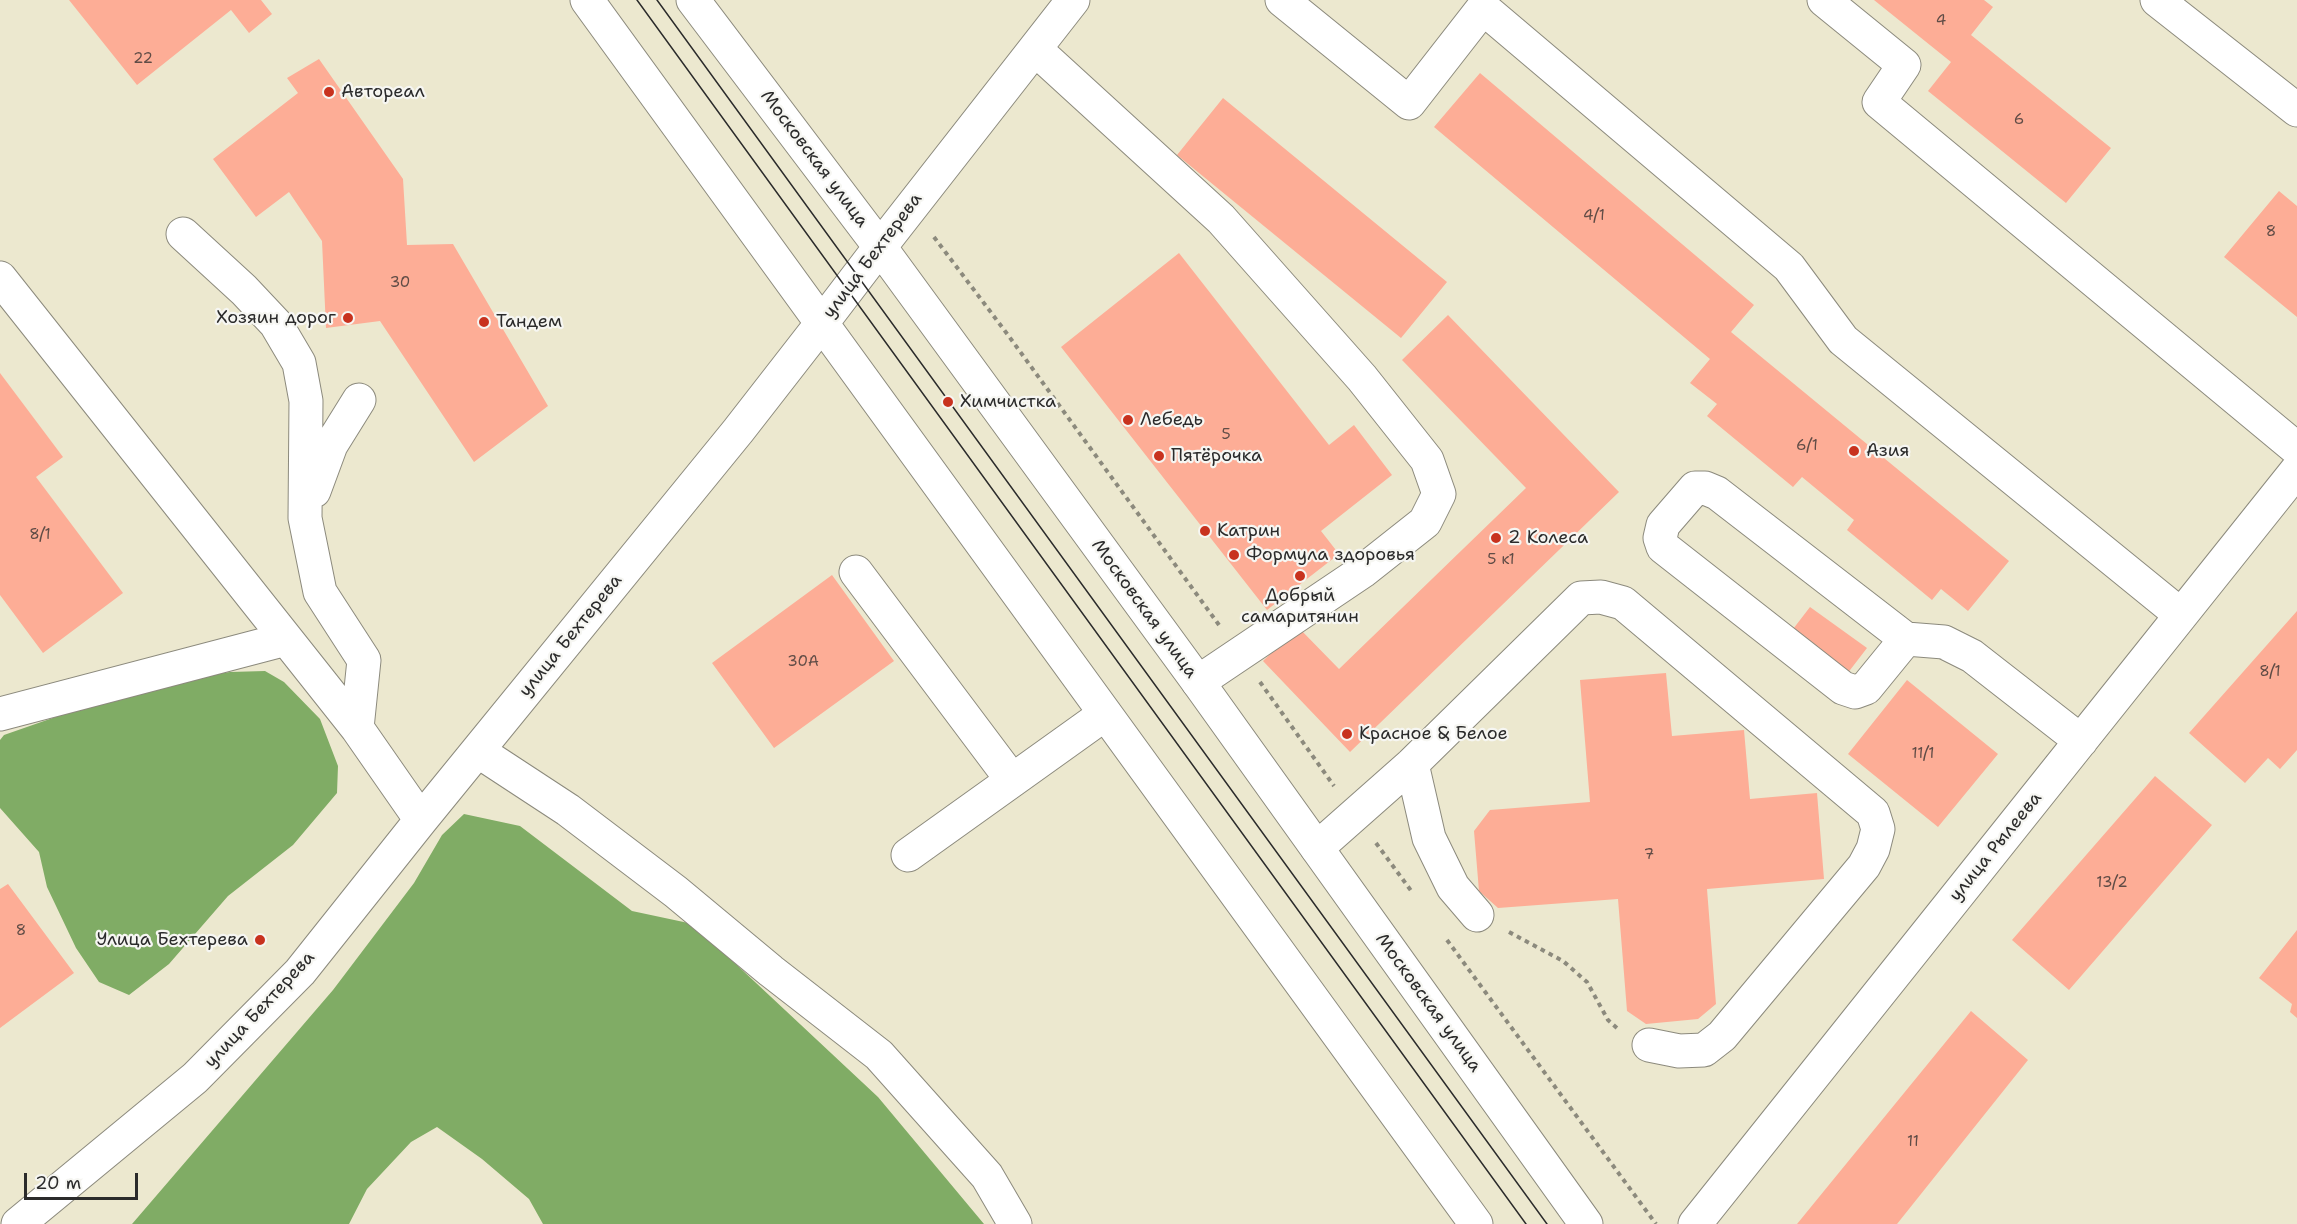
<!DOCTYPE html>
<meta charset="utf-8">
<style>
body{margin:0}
#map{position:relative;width:2297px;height:1224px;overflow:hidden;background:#ece8cf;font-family:"Shantell Sans",sans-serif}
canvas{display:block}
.scale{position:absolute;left:24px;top:1173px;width:114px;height:27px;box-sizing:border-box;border:3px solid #2b2b2b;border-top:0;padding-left:8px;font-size:18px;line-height:21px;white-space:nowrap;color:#2b2b2b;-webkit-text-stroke:4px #f6f6f2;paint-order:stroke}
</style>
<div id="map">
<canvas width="2297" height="1224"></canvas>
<div class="scale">20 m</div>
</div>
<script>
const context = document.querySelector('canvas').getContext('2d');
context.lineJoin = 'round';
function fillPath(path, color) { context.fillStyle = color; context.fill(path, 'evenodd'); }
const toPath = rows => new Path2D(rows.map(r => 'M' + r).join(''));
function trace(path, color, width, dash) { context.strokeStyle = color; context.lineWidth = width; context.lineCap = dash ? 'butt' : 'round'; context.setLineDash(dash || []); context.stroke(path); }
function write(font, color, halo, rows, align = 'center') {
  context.font = font + ' "Shantell Sans",sans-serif'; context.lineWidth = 4.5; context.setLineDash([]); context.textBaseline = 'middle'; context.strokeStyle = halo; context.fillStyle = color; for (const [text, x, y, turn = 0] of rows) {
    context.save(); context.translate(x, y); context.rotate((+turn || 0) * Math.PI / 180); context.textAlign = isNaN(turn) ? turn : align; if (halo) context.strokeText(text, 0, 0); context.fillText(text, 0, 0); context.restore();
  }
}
const forest = toPath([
 [265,671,284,682,320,719,338,766,337,793,293,845,228,896,169,964,129,995,99,982,76,948,47,887,39,852,0,808,0,740,4,735,150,684,230,672],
 [464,814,520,826,632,911,693,924,878,1097,984,1224,543,1224,529,1199,482,1159,437,1127,411,1142,367,1189,349,1224,132,1224,333,990,414,883,442,835]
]);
const building = toPath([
 [69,0,261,0,272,14,249,33,231,10,137,85],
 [1874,0,1984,0,1993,7,1971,35,2111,148,2066,203,1928,91,1951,62],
 [319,59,403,179,407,245,453,244,548,406,474,462,380,321,326,328,322,241,289,192,256,217,213,159,298,93,287,78],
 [1480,73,1754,305,1731,332,2009,561,1968,611,1941,589,1932,600,1847,530,1854,520,1802,477,1793,487,1707,416,1717,404,1690,383,1710,359,1434,127],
 [1223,98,1447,282,1401,338,1177,155],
 [2279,191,2297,206,2297,317,2224,257],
 [1179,253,1329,445,1354,425,1392,475,1321,531,1339,554,1267,610,1061,347],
 [1448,315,1619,492,1350,752,1263,661,1298,627,1339,669,1526,488,1402,360],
 [0,373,63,457,36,477,123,593,43,653,0,595],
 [832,575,894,661,774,748,712,663],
 [1810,607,1867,648,1847,674,1790,633],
 [2297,611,2297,750,2280,769,2268,758,2245,783,2189,733],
 [1666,673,1672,736,1744,730,1750,799,1817,793,1824,879,1707,889,1716,1004,1698,1019,1646,1024,1627,1011,1618,899,1498,908,1479,891,1474,831,1490,810,1590,802,1580,680],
 [1907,680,1998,754,1938,827,1848,754],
 [2155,776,2212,825,2069,990,2012,940],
 [8,884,74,973,0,1028,0,889],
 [2297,930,2297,1018,2290,1012,2292,1004,2259,978],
 [1971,1011,2028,1060,1897,1224,1797,1224]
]);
const path = toPath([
 [934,237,1008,335,1219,625],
 [1260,682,1334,786],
 [1376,843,1412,892],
 [1509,932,1563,961,1587,982,1608,1020,1617,1028],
 [1447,940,1656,1224]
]);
const minor = toPath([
 [1282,0,1409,103,1483,8,1789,267,1843,340,2181,615],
 [1824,0,1904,65,1879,102,2297,449],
 [2157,0,2297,110],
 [1035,49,1221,219,1362,378,1427,460,1439,494,1425,522,1363,571,1198,682],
 [183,234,244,290,276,324,299,363,306,401,305,518,320,592,364,660,357,728],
 [880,247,1073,0],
 [0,278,357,728,421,820],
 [314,491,331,445,359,400],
 [856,572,1012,780],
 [1906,639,1866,688,1855,692,1843,688,1663,547,1660,538,1663,525,1695,488,1705,488,1717,493,1906,639,1944,642,1972,656,2081,741],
 [0,714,286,639],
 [478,751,568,810,676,892,771,971,879,1055,987,1176,1015,1224],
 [1412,764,1429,838,1453,887,1477,915],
 [1317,848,1412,764,1581,598,1601,597,1623,603,1873,813,1878,829,1873,849,1864,866,1722,1036,1704,1050,1679,1051,1649,1045],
 [908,855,1105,714],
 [18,1224,195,1078,300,972,421,820,738,431,822,323],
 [1695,1224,2297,470]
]);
const major = toPath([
 [587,0,1476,1224],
 [693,0,880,247,1198,682,1586,1224],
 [822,323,880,247]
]);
const tram = toPath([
 [637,0,1526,1224],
 [657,0,1547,1224]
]);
const markers = [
 [329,92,6,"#c8321e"],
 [348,318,6,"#c8321e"],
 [484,322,6,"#c8321e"],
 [948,402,6,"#c8321e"],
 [1128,420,6,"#c8321e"],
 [1854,451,6,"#c8321e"],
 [1159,456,6,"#c8321e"],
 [1205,531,6,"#c8321e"],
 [1496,538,6,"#c8321e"],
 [1234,555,6,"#c8321e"],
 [1300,576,6,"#c8321e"],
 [1347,734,6,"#c8321e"],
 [260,940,6,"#c8321e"]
];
const numberNames = [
 ["4",1941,21],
 ["22",143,59],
 ["6",2019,120],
 ["4/1",1594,216],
 ["8",2271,232],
 ["30",400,283],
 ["5",1226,435],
 ["6/1",1807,446],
 ["8/1",40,535],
 ["5 к1",1501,560],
 ["30А",803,662],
 ["8/1",2270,672],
 ["11/1",1923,754],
 ["7",1649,855],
 ["13/2",2112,883],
 ["8",21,931],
 ["11",1913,1142]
];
const poiNames = [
 ["Автореал",341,92],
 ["Хозяин дорог",336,318,"right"],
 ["Тандем",496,322],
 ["Химчистка",960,402],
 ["Лебедь",1140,420],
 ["Азия",1866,451],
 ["Пятёрочка",1171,456],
 ["Катрин",1217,531],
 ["2 Колеса",1508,538],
 ["Формула здоровья",1246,555],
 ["Добрый",1300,596,"center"],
 ["самаритянин",1300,617,"center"],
 ["Красное & Белое",1359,734],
 ["Улица Бехтерева",248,940,"right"]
];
const streetNames = [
 ["Московская улица",814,159,53],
 ["улица Бехтерева",873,256,-53],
 ["Московская улица",1144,609,54],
 ["улица Бехтерева",571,636,-51],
 ["улица Рылеева",1996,847,-51],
 ["Московская улица",1428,1003,54],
 ["улица Бехтерева",260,1010,-47]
];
fillPath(forest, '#80ac65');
fillPath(building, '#fdad96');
trace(minor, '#8c8a7d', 35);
trace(major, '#8c8a7d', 35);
trace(path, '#8c8a7d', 4, [4.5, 4.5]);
trace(minor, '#fff', 33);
trace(major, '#fff', 33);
trace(tram, '#2b2b2b', 1.5);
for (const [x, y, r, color] of markers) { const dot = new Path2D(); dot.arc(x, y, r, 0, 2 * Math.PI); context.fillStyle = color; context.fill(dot); trace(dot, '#f6f6f2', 2); }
write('15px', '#604c46', null, numberNames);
write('18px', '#2b2b2b', '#f6f6f2', poiNames, 'left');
write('18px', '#2b2b2b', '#f6f6f2', streetNames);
</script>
